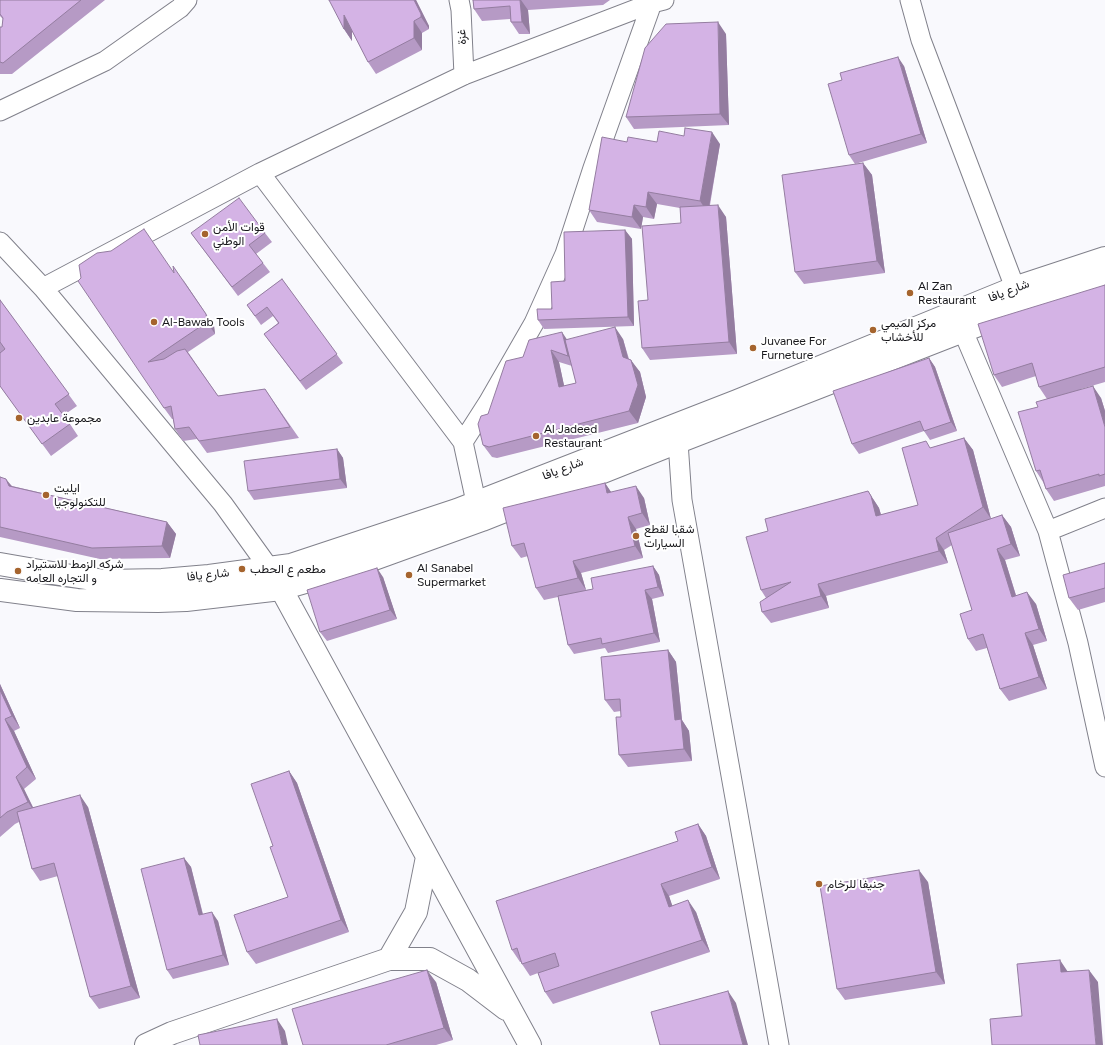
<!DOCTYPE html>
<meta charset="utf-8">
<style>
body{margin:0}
canvas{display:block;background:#f9f9fd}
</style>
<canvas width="1105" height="1045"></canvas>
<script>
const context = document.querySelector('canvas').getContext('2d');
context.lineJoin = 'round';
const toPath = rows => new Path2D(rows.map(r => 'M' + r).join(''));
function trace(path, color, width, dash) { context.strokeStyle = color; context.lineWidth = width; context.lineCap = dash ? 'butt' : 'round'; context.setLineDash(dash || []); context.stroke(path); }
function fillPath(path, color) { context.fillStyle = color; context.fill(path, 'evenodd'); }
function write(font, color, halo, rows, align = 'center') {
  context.font = font + ' Figtree,Vazirmatn,sans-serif'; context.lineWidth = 4; context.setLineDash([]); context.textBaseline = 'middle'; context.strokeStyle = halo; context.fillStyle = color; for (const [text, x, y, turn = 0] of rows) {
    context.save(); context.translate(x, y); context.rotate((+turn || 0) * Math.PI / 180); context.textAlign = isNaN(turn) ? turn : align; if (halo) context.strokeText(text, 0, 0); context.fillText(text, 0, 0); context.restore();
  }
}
const minor = toPath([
 [459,0,461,10,464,75],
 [910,0,921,40,1020,301],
 [0,111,105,61,180,8,187,0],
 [260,173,463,442,476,502],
 [0,242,43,288,223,504,269,568],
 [43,288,260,173,464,75,652,3,664,0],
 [963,331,1048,531,1078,643,1105,767],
 [463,442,488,403,534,323,565,254,593,168,652,3,651,0],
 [678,442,682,500,779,1045],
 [1048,531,1105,508]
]);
const tertiary = toPath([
 [272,572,530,1045],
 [389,959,416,912,427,857],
 [146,1045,172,1033,389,959,430,959,468,980,506,1009]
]);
const secondary = toPath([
 [0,564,46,572,105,581,162,580,209,576,291,565,457,510,737,401,1014,288,1105,258],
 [0,590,77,600,158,601,186,600,281,589,330,575,482,520,678,442,963,331,1023,308,1105,280]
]);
const wall = toPath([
 [0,0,105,0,12,74,0,74,0,27,2,27,3,19,0,16],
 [416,0,429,26,429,29,422,33,422,50,376,74,368,62,352,31,352,41,344,29],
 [473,0,610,0,603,5,528,10,530,34,519,34,511,22,510,19,482,21,474,9],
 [726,34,729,125,634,129,626,117],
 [904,66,927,143,855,164,849,155],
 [627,142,657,142,720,144,710,205,726,217,737,354,650,360,642,348,648,300,681,223,680,208,657,204,654,219,643,217,641,229,597,222,589,210],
 [863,163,872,175,885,273,804,284,795,272],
 [625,230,632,239,634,326,544,329,538,320,552,309],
 [191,233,265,233,272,242,256,254,270,272,238,296],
 [174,273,214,326,215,334,188,352,218,396,265,389,299,438,207,453,197,439,183,441,175,429,173,419,172,419,164,408,81,278],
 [282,279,343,363,306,390,264,334,278,323,273,316,261,325,247,305],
 [1105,285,1105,382,1081,389,1101,398,1105,411,1105,486,1054,501,1046,489,1043,482,1036,471,1038,407,1047,399,1039,387,1036,376,1002,387,994,375],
 [0,300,77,406,64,415,78,436,51,456,0,386],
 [567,339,623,339,629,359,640,372,646,397,638,423,497,458,492,457,483,445,488,414,523,357],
 [559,362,572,366,576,383,564,386],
 [929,358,935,367,957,431,930,440,924,431,859,454,852,444],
 [964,438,973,450,991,519,1002,515,1011,527,1020,556,1005,560,1016,595,1036,604,1047,641,1033,645,1047,689,1009,701,1000,689,987,648,976,651,968,639,972,610,952,545,944,550,948,563,826,596,829,608,771,623,762,612,766,598,761,590,768,531,868,491,879,508,881,515,918,505,930,448],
 [337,449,343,458,347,488,254,500,248,491],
 [0,477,12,486,167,522,176,534,170,558,100,559,0,537],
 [605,483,611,492,644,498,650,525,636,529,643,558,581,573,586,590,593,589,653,566,659,575,664,596,652,599,660,642,608,653,605,648,574,654,568,645,558,597,544,600,536,588,528,556,521,558,512,546],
 [1105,563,1105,602,1078,610,1069,598],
 [383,577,397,619,327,641,320,632],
 [668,650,676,662,682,720,689,731,692,761,628,767,619,755,621,717,621,711,614,712,605,700],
 [0,684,20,728,14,731,36,779,24,789,33,807,88,807,140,998,99,1009,90,997,58,876,40,881,32,869,19,822,15,824,0,837],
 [289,771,297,783,349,932,256,964,247,952,288,897,273,846],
 [698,824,706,836,720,879,669,896,672,906,696,912,710,952,553,1004,545,992,538,973,530,976,522,964,521,962,520,962,512,950,678,841],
 [184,858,191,867,203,914,218,921,229,965,173,979,167,970],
 [928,882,945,984,845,1000,837,989],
 [436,982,453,1040,436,1045,303,1045]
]);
const shadedWall = toPath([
 [414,0,416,0,429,26,429,29,421,17],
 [520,0,521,0,528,10,530,34,522,22],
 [344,15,352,27,352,41,344,29],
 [414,21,422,33,422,50,414,38],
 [718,22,726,34,729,125,720,114],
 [898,57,904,66,927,143,921,134],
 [712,132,720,144,708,213,700,201],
 [863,163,872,175,885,273,877,261],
 [648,192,657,204,654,219,646,207],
 [634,205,643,217,641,229,632,217],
 [718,205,726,217,737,354,729,342],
 [625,230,632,239,634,326,628,317],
 [182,278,214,326,215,334,207,322],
 [615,327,623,339,631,369,623,357],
 [562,332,570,344,577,368,568,356],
 [551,350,559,362,567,399,559,387],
 [929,358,935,367,957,431,951,422],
 [631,360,640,372,646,397,638,423,629,411],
 [1093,386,1101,398,1105,411,1105,427],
 [964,438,973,450,991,519,983,507],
 [337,449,343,458,347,488,340,479],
 [6,479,15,490,9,486],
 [605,483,613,495,607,493],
 [636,486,644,498,650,525,642,513],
 [868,491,879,508,885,528,876,516],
 [1002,515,1011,527,1020,556,1011,544],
 [628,517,636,529,643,558,635,546],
 [167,522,176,534,170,558,162,546],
 [936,538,944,550,948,563,939,551],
 [997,549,1005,560,1020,609,1012,597],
 [573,561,581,573,586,590,578,578],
 [653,566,659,575,664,596,658,587],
 [377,568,383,577,397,619,390,610],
 [818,584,826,596,829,608,821,596],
 [645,590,652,599,660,642,654,633],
 [1027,592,1036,604,1047,641,1039,629],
 [1025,633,1033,645,1047,689,1039,677],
 [668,650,676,662,682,720,689,731,692,761,684,749,675,720],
 [0,684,20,728,12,716,0,690],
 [5,719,14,731,36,779,27,767],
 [289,771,297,783,349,932,341,920],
 [16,777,24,789,36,814,28,802],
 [80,795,88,807,140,998,131,986],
 [698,824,706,836,720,879,712,867],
 [184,858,191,867,205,924,199,915],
 [919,870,928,882,945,984,936,972],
 [661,884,669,896,677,919,669,907],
 [688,900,696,912,710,952,702,940],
 [212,912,218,921,229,965,223,955],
 [1060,960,1068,972,1061,972],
 [427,970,436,982,453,1040,444,1028],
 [1089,970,1098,982,1103,1045,1096,1045],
 [728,991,736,1003,748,1045,743,1045],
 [277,1019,285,1031,288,1045,282,1045]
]);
const building = toPath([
 [0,0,81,0,3,63,0,62,0,27,2,27,3,18,0,14,0,0],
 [329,0,414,0,421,14,421,17,414,21,414,38,368,62,344,15,344,29,329,0],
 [473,0,520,0,522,22,511,22,510,6,474,9,473,0],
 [718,22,720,114,626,117,645,48,666,24,718,22],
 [898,57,921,134,849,155,828,84,842,80,840,73,898,57],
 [685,128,712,132,700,201,648,192,646,207,634,205,632,217,589,210,602,137,627,142,628,137,657,142,659,131,684,136,685,128],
 [863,163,877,261,795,272,782,175,863,163],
 [239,198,265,233,249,245,263,263,232,287,191,233,239,198],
 [718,205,729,342,642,348,638,301,648,300,642,226,681,223,680,207,718,205],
 [144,229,174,273,173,266,206,314,207,322,148,362,164,359,177,351,185,349,218,396,265,389,290,427,199,441,189,427,175,429,171,406,164,408,78,281,81,278,79,265,97,253,111,251,144,229],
 [625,230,628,317,538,320,537,309,552,309,551,282,565,281,564,232,625,230],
 [282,279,337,354,300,381,264,334,279,323,267,307,255,316,247,305,282,279],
 [1105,285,1105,367,1039,387,1032,363,994,375,978,324,1105,285],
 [0,300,69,394,55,404,70,424,42,444,0,386,0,353,5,349,0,342,0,300],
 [615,327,623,357,631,360,638,385,629,411,489,447,483,445,478,424,481,416,488,414,506,361,523,357,529,340,562,332,568,356,551,350,559,387,576,383,565,340,615,327],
 [929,358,951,422,924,431,920,421,852,444,833,391,929,358],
 [1093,386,1105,427,1105,474,1099,476,1099,474,1046,489,1040,470,1036,471,1018,412,1038,407,1036,402,1093,386],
 [964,438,983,507,936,538,939,551,818,584,821,596,762,612,760,602,791,582,761,590,746,537,768,531,765,519,868,491,871,496,876,516,918,505,902,448,926,441,930,448,964,438],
 [337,449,340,479,248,491,244,461,337,449],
 [0,477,6,479,9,486,167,522,162,546,92,548,0,527,0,477],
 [605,483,607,493,636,486,642,513,628,517,635,546,573,561,578,578,536,588,524,543,512,546,503,508,605,483],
 [1002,515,1011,544,997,549,1012,597,1027,592,1039,629,1025,633,1039,677,1000,689,983,634,968,639,960,614,972,610,948,533,1002,515],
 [1105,563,1105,588,1069,598,1063,575,1105,563],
 [653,566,658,587,645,590,654,633,602,644,601,638,568,645,558,596,593,589,591,578,653,566],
 [377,568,390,610,320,632,307,590,377,568],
 [668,650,675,720,681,719,684,749,619,755,616,717,621,717,620,699,605,700,601,657,668,650],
 [0,690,12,716,5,719,27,767,16,777,28,802,7,812,0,818,0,690],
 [289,771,341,920,247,952,234,915,288,897,270,847,273,846,251,784,289,771],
 [80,795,131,986,90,997,54,863,32,869,17,812,80,795],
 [698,824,712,867,661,884,669,907,688,900,702,940,545,992,538,973,559,966,555,953,522,964,517,948,512,950,496,901,678,841,675,832,698,824],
 [184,858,199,915,212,912,223,955,167,970,141,869,184,858],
 [919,870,936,972,837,989,820,886,919,870],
 [1060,960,1061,972,1089,970,1096,1045,992,1045,990,1019,1022,1016,1017,964,1060,960],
 [427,970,444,1028,386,1045,303,1045,292,1009,427,970],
 [728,991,743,1045,660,1045,651,1012,728,991],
 [277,1019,282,1045,200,1045,198,1035,277,1019]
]);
const markers = [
 [205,234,4,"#a5642e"],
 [910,293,4,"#a5642e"],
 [154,322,4,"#a5642e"],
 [873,330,4,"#a5642e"],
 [753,348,4,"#a5642e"],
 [19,418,4,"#a5642e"],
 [536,436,4,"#a5642e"],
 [46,495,4,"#a5642e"],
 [636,536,4,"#a5642e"],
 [242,569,4,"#a5642e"],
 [18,571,4,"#a5642e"],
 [409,575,4,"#a5642e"],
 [819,884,4,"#a5642e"]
];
const streetNames = [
 ["غزة",462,37,-93],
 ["شارع يافا",1009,291,-21],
 ["شارع يافا",563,469,-21],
 ["شارع يافا",208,575,-6]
];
const poiNames = [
 ["قوات الأمن",213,227],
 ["الوطني",213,241],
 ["Al Zan",918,286],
 ["Restaurant",918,300],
 ["Al-Bawab Tools",162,322],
 ["مركز الميمي",881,323],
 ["للأخشاب",881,337],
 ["Juvanee For",761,341],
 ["Furneture",761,355],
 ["مجموعة عابدين",27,418],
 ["Al Jadeed",544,429],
 ["Restaurant",544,443],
 ["ايليت",54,488],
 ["للتكنولوجيا",54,502],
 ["شقبا لقطع",644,529],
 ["السيارات",644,543],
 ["شركه الزمط للاستيراد",26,564],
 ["و التجاره العامه",26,578],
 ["Al Sanabel",417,568],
 ["Supermarket",417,582],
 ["مطعم ع الحطب",250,569],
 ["جنيفا للرخام",827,884]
];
trace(minor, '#81818b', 21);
trace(tertiary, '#81818b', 24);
trace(secondary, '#81818b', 24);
trace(minor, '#fff', 19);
trace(tertiary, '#fff', 22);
trace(secondary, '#fff', 22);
fillPath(wall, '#b69ac5');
fillPath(shadedWall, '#947da0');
fillPath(building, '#d4b3e5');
trace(building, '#947da0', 1);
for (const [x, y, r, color] of markers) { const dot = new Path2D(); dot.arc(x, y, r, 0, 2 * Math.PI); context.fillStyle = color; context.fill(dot); trace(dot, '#fff', 1.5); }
write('12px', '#17171b', '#fff', streetNames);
write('12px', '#17171b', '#fff', poiNames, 'left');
</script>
